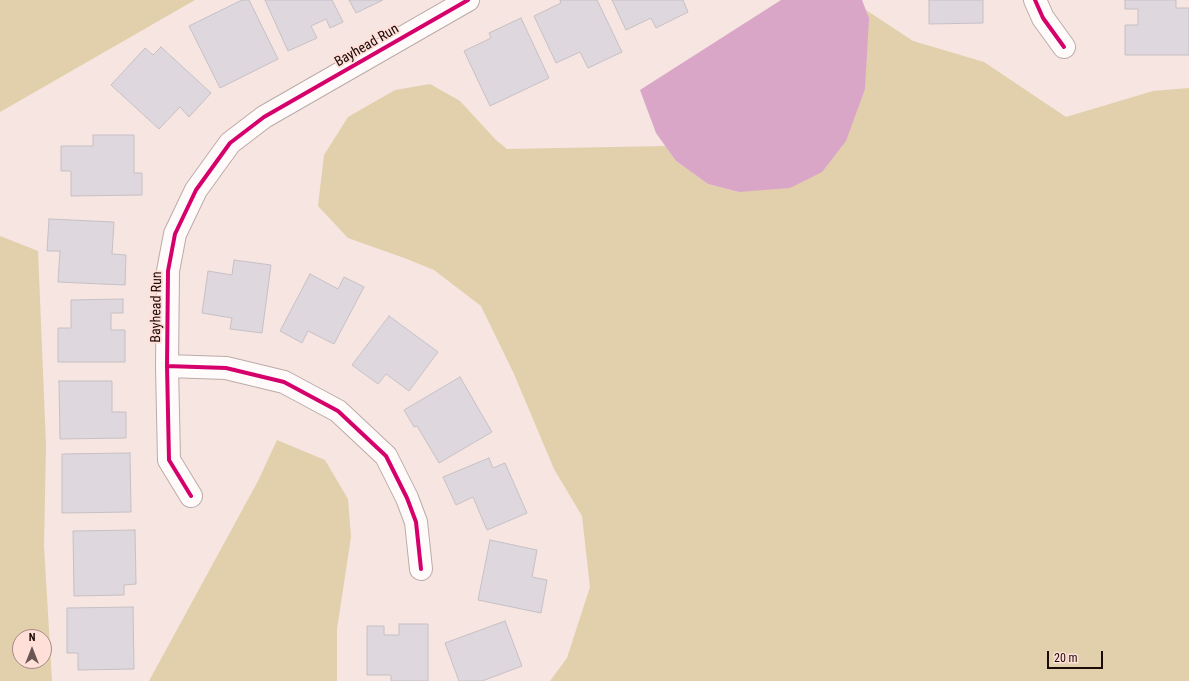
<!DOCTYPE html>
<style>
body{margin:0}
#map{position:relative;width:1189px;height:681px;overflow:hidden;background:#f6e5e0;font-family:"Roboto Condensed",sans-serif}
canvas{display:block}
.north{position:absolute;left:12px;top:629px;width:40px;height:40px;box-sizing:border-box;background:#ffdfd7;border:1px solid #a48a84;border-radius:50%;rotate:0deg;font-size:11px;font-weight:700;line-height:16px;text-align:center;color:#1c0b07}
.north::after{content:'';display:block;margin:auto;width:14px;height:18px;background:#685753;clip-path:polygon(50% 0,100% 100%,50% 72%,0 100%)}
.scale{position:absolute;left:1047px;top:651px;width:56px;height:18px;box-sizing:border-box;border:2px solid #1c0b07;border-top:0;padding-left:5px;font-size:12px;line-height:14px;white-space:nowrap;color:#1c0b07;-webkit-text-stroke:3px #ffdfd7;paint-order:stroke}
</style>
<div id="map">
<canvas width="1189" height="681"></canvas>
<div class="north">N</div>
<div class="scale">20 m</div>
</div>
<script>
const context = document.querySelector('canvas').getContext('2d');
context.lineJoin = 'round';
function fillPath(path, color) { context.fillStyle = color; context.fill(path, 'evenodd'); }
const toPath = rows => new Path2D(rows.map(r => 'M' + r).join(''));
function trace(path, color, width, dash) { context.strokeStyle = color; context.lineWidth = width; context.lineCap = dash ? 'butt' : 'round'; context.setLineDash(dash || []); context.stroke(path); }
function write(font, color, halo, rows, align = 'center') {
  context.font = font + ' "Roboto Condensed",sans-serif'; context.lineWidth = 3.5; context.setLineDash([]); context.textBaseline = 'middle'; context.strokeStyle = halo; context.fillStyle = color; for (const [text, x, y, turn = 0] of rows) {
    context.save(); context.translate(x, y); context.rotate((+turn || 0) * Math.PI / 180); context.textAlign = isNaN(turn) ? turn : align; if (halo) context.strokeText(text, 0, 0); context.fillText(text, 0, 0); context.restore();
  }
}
const green = toPath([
 [0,0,195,0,0,112],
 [866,10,913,41,984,62,1066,117,1153,91,1189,88,1189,681,550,681,567,658,590,587,582,516,554,469,514,374,481,306,434,270,407,259,348,238,318,206,324,155,348,117,395,90,430,84,460,101,496,140,507,149,666,146,676,161,708,184,739,192,869,18],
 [0,236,38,251,46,445,44,546,52,681,0,681],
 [20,637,44,637,44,661,20,661],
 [277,440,325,460,348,499,351,537,337,629,337,681,149,681,258,481]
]);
const water = toPath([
 [781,0,862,0,869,18,865,89,846,141,822,172,790,188,739,192,708,184,676,161,656,133,640,90]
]);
const building = toPath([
 [242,0,249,0,278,59,220,88,189,26,242,0],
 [265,0,332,0,343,22,330,28,326,19,311,26,317,38,288,51,265,0],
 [349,0,383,0,356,13,349,0],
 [560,0,597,0,622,52,588,68,580,52,556,63,534,16,561,3,560,0],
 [612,0,683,0,688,12,656,28,651,18,626,30,612,0],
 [929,0,983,0,983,23,929,24,929,0],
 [1125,0,1176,0,1176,8,1189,8,1189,55,1125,55,1125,25,1138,25,1138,9,1125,9,1125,0],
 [521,18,549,78,490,106,464,51,491,38,489,33,521,18],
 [161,47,211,93,189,117,180,107,159,129,111,85,145,48,153,55,161,47],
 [93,135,134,135,134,173,142,173,142,195,71,196,71,171,61,171,61,146,93,146,93,135],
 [49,219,114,222,112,254,126,255,125,285,58,282,60,251,47,251,49,219],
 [234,260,271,265,262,333,230,329,232,318,202,313,208,271,232,275,234,260],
 [310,274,338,289,344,277,364,287,334,344,308,331,302,343,280,331,310,274],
 [123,299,123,313,111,313,111,330,125,330,125,362,58,362,58,328,71,328,71,300,123,299],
 [389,316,438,352,409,391,386,374,378,384,352,365,389,316],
 [460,377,492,432,439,463,417,426,414,427,404,410,460,377],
 [59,381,112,381,112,412,126,412,126,438,60,439,59,381],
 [130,453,131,512,62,513,62,454,130,453],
 [489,458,493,468,505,463,527,513,487,530,473,497,456,505,443,477,489,458],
 [135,530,136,584,124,585,124,595,74,596,73,531,135,530],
 [490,540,537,550,532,577,547,580,541,613,478,600,490,540],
 [133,607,134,669,78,670,78,653,67,653,67,608,133,607],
 [505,621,522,666,482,681,459,681,445,643,505,621],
 [399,624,428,624,428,681,391,681,391,675,367,675,367,626,384,626,384,635,399,635,399,624]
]);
const minor = toPath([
 [1035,0,1043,18,1064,47],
 [167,366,226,368,284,382,338,411,386,456,407,498,416,522,421,569],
 [191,496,169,460,167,366,168,271,175,234,196,190,230,143,264,117,468,0]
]);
const cycleway = toPath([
 [1035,0,1043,18,1064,47],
 [167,366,226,368,284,382,338,411,386,456,407,498,416,522,421,569],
 [191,496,169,460,167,366,168,271,175,234,196,190,230,143,264,117,468,0]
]);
const streetNames = [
 ["Bayhead Run",367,46,-30],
 ["Bayhead Run",157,307,-89]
];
fillPath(green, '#e1d0ab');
fillPath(water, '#d9a6c8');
fillPath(building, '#ded7dd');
trace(building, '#c6c0c5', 1);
trace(minor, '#bcaba7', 24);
trace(minor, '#fefbfa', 22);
trace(cycleway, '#d6006c', 4);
write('14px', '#1c0b07', '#ffdfd7', streetNames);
</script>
